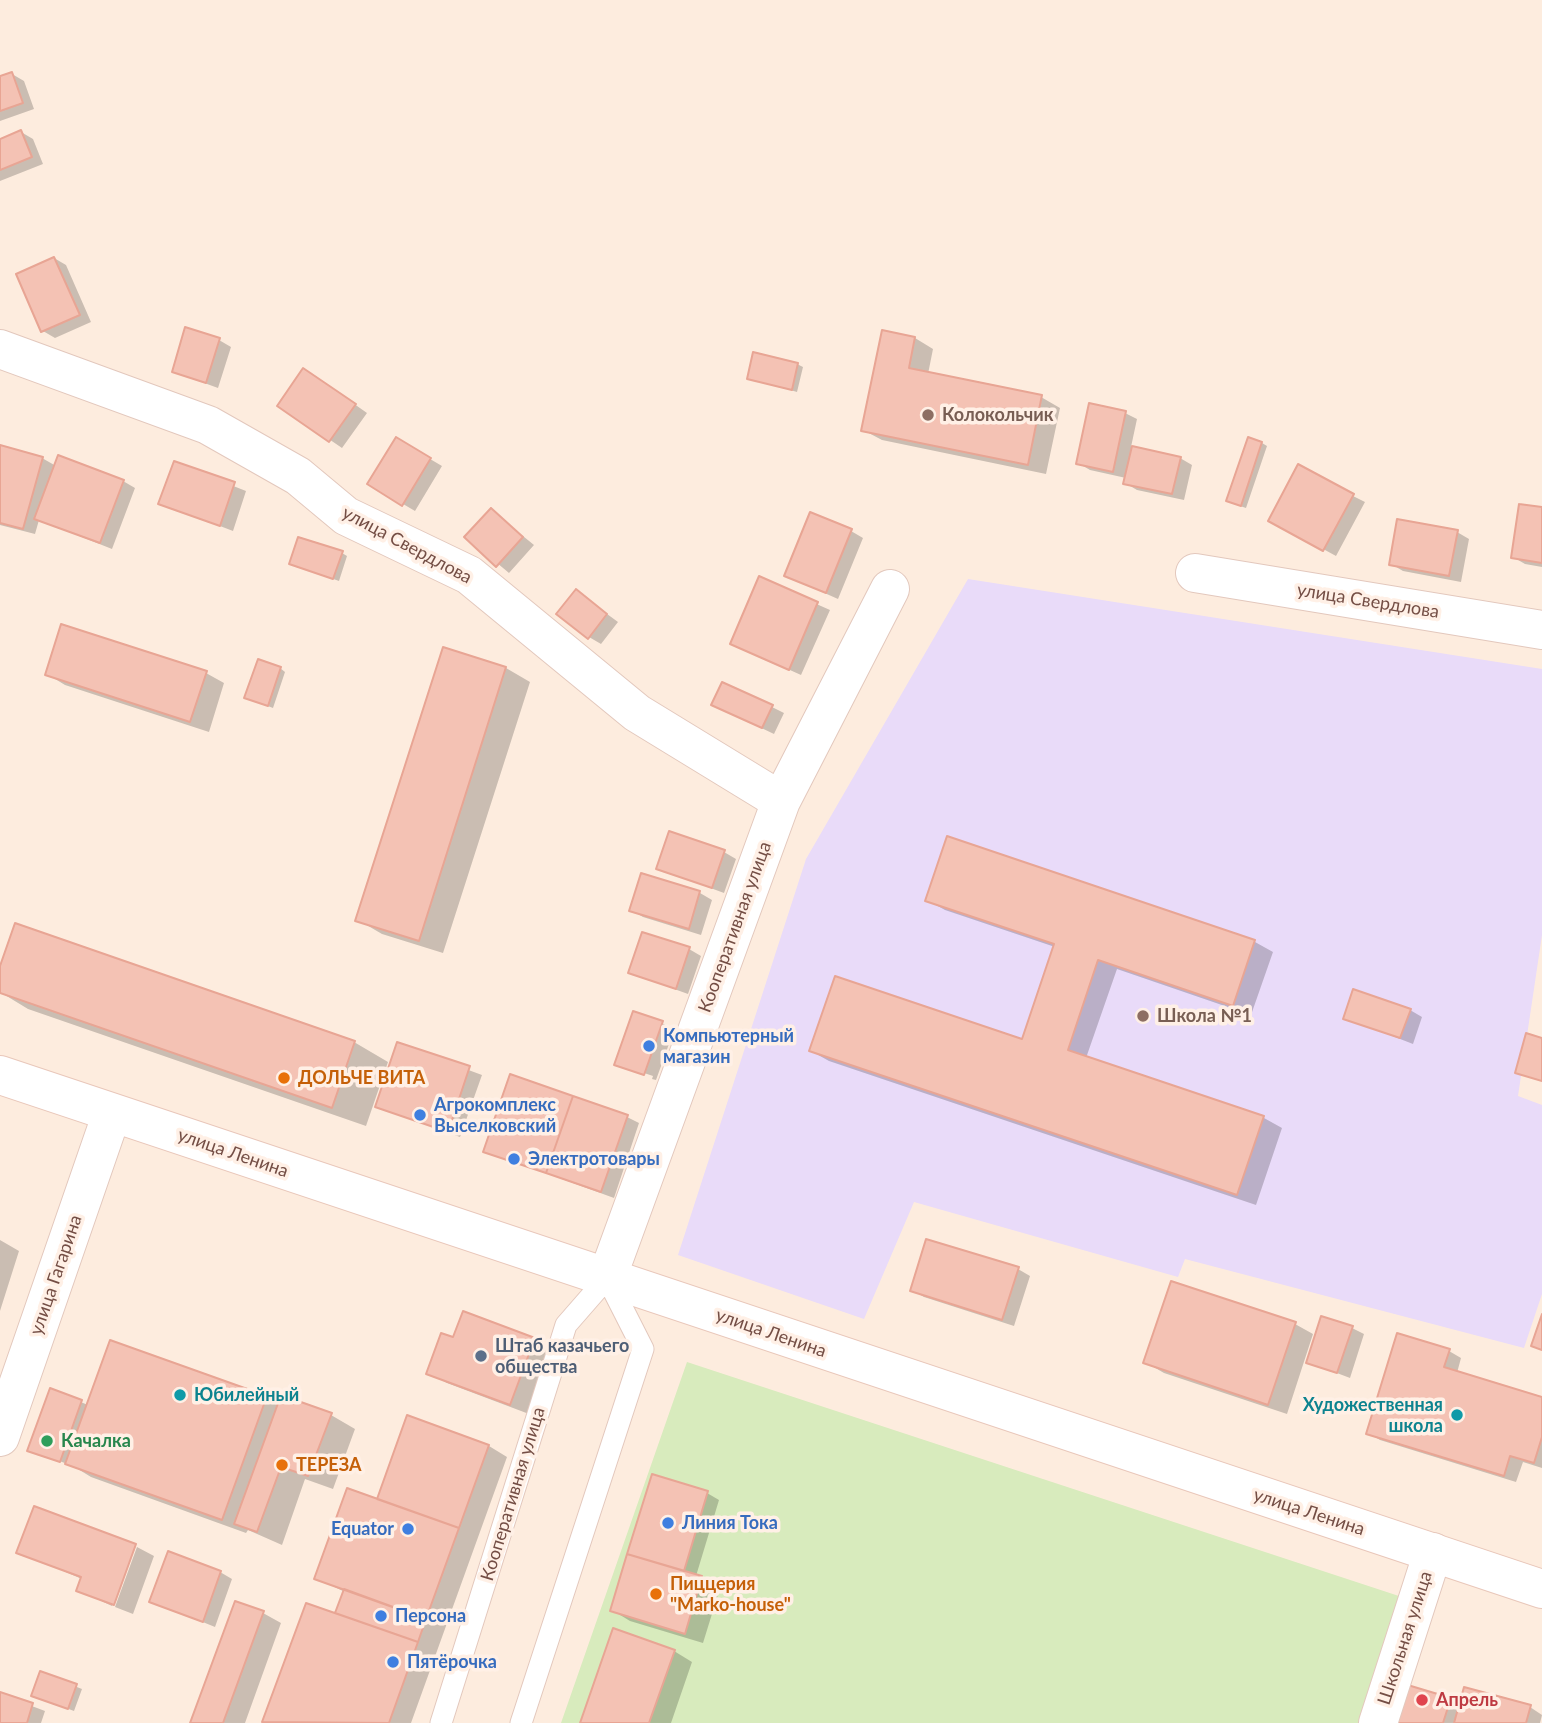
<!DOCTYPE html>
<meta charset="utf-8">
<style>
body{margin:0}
canvas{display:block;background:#fdecde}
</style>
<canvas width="1542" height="1723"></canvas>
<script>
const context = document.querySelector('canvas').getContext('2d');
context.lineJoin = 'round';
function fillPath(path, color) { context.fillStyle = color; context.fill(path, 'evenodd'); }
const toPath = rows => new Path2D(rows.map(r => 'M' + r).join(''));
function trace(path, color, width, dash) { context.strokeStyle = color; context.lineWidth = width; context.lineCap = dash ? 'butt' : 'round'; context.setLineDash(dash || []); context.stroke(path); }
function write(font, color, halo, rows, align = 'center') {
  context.font = font + ' Lato,sans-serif'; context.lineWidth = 7; context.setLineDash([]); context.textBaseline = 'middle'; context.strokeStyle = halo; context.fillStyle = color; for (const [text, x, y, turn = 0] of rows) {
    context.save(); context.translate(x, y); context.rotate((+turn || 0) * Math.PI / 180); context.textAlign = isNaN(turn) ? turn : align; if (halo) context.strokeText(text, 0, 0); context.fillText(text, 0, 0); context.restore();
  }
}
const education = toPath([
 [968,579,1542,669,1542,935,1518,1096,1542,1105,1542,1294,1524,1348,1185,1259,1178,1277,914,1202,864,1319,678,1255,806,859]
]);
const green = toPath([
 [687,1362,1408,1599,1367,1723,561,1723]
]);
const shadow = toPath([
 [12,74,24,81,34,109,0,121,0,78],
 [21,132,33,139,43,164,0,181,0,140],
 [54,258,66,265,91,322,55,338,43,331],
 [883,332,915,338,933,349,928,374,1041,397,1060,408,1046,474,882,440,863,430],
 [219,340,231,347,218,388,174,372],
 [797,364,803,367,797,392,749,378],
 [316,377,367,413,342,448,279,405],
 [1125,413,1137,419,1131,447,1180,458,1192,465,1184,500,1137,490,1125,483,1126,478,1090,470,1078,463],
 [396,439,442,466,415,511,369,484],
 [1262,443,1267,446,1246,508,1234,504],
 [0,447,42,458,56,466,123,481,135,488,112,549,39,520,35,534,0,525],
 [175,463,246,491,233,531,160,503],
 [1353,496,1365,502,1336,556,1270,520],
 [1542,509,1542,567,1525,564,1513,557],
 [491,510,534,545,509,573,466,537],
 [851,531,863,538,838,599,786,576],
 [1457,532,1469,539,1461,582,1403,571,1391,564],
 [342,553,347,556,339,581,291,564],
 [760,579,830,610,801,675,732,644],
 [577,592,618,622,601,644,589,637],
 [444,649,506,668,530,682,443,953,382,934,358,920],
 [280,668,285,672,273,708,252,700],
 [206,673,224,683,209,732,65,685,47,674],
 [713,705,772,707,784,713,774,734],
 [948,838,1255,942,1273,952,1251,1015,1117,969,1086,1058,1264,1118,1282,1128,1256,1205,829,1061,811,1051,1023,1042,1055,947,945,910,927,900],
 [724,852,736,859,724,893,659,869],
 [642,875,700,893,712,900,701,935,643,917,631,910],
 [689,949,701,956,688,994,630,973],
 [0,972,354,1042,388,1062,366,1126,28,1009,0,992],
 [1410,1010,1422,1017,1413,1044,1346,1018],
 [662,1023,674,1030,656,1080,652,1079,653,1076,617,1064],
 [398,1044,482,1075,460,1137,377,1107],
 [627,1117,639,1123,614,1198,485,1151],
 [0,1240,19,1251,0,1311],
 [1018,1269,1030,1276,1014,1326,924,1297,912,1290],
 [1295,1324,1313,1334,1287,1414,1164,1373,1145,1362],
 [1352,1328,1364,1334,1350,1378,1308,1362],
 [534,1339,552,1350,529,1414,447,1383,428,1373,454,1340],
 [1449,1351,1461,1358,1457,1373,1542,1399,1542,1468,1523,1462,1516,1482,1380,1440,1368,1433],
 [51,1390,88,1405,266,1398,279,1405,331,1415,355,1429,333,1489,305,1479,282,1545,248,1530,246,1533,91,1477,73,1466,29,1450],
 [408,1417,489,1446,507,1457,411,1723,267,1723,264,1722,336,1615,345,1592,316,1578,378,1501],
 [707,1493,719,1500,696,1576,720,1588,703,1643,630,1621,612,1610],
 [35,1508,136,1546,112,1606,78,1590,82,1579,19,1552],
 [137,1547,154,1556,133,1614,115,1607],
 [220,1572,232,1579,215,1627,151,1601],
 [263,1613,281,1623,245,1723,192,1723],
 [674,1651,692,1662,671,1723,582,1723],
 [41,1673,82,1689,74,1711,39,1698],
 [0,1694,45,1711,41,1723,0,1723],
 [1450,1699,1461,1706,1530,1707,1542,1715,1540,1723,1391,1723]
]);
const building = toPath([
 [12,72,23,103,0,111,0,76,12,72],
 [21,130,32,157,0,170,0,139,21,130],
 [54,257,80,315,41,332,16,274,54,257],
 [185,327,220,338,206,383,172,372,185,327],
 [882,330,915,337,909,368,1042,395,1028,465,861,431,882,330],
 [753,352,798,363,792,390,747,379,753,352],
 [303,368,356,404,329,442,277,406,303,368],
 [1089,403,1126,411,1113,472,1076,464,1089,403],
 [396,437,431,458,402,506,367,484,396,437],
 [1248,437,1262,442,1241,506,1226,501,1248,437],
 [0,445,43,457,23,529,0,523,0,445],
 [1132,446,1181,457,1172,494,1123,484,1132,446],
 [58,455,124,480,100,543,34,519,58,455],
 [174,461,235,482,220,526,158,504,174,461],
 [1298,464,1354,494,1323,551,1268,521,1298,464],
 [1519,504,1542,507,1542,563,1511,558,1519,504],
 [491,508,523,537,496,567,464,537,491,508],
 [810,512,852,529,826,593,784,576,810,512],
 [1397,519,1458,530,1449,576,1389,565,1397,519],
 [298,537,343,551,333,579,289,564,298,537],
 [759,576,818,602,789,670,730,644,759,576],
 [576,589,607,614,588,639,556,614,576,589],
 [61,624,207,671,190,722,45,675,61,624],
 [443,647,506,667,419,941,355,921,443,647],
 [258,659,281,667,268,706,244,698,258,659],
 [722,682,773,705,762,728,711,705,722,682],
 [669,831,725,850,712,888,656,869,669,831],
 [947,836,1255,940,1233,1006,1098,960,1068,1050,1264,1116,1237,1195,809,1051,835,976,1022,1039,1054,944,925,901,947,836],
 [641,873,700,891,689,929,629,911,641,873],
 [15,923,355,1041,332,1108,0,993,0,966,15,923],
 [642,932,690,947,676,989,628,973,642,932],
 [1353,989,1411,1009,1400,1038,1343,1019,1353,989],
 [633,1011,663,1021,644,1075,614,1065,633,1011],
 [1526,1033,1542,1038,1542,1081,1515,1073,1526,1033],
 [397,1042,470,1066,448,1132,375,1107,397,1042],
 [510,1074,573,1096,546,1173,483,1152,510,1074],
 [573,1096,628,1115,601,1192,546,1173,573,1096],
 [926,1239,1019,1267,1002,1320,910,1291,926,1239],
 [1171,1281,1296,1322,1268,1405,1143,1363,1171,1281],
 [463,1311,535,1338,510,1405,426,1374,441,1333,453,1337,463,1311],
 [1542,1314,1542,1350,1531,1346,1542,1314],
 [1321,1316,1353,1326,1337,1373,1306,1363,1321,1316],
 [1397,1333,1450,1349,1444,1367,1542,1397,1542,1437,1534,1463,1510,1456,1504,1476,1366,1434,1397,1333],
 [110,1340,267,1396,222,1520,65,1464,110,1340],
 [50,1388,82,1400,60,1462,27,1451,50,1388],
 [281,1395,332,1413,308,1476,281,1467,257,1532,234,1524,281,1395],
 [407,1415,489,1445,459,1528,377,1499,407,1415],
 [652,1474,708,1491,684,1571,627,1554,652,1474],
 [347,1488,459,1528,426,1619,314,1579,347,1488],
 [34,1506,136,1544,114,1605,76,1591,81,1577,16,1553,34,1506],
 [168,1551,221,1571,203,1622,149,1602,168,1551],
 [627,1554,702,1576,685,1634,610,1611,627,1554],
 [344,1589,426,1619,418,1642,335,1613,344,1589],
 [235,1601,264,1611,223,1723,190,1723,235,1601],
 [306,1603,418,1642,389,1723,262,1722,306,1603],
 [613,1628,675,1650,649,1723,580,1723,613,1628],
 [40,1671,77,1684,68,1709,31,1696,40,1671],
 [1401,1683,1451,1698,1443,1723,1389,1723,1401,1683],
 [1464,1687,1531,1705,1526,1723,1454,1723,1464,1687],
 [0,1692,33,1703,27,1723,0,1723,0,1692]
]);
const service = toPath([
 [441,1723,566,1325,607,1278,643,1349,521,1723]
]);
const minor = toPath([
 [0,349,208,425,298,476,346,516,469,575,637,713,781,801],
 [1195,573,1542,630],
 [607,1278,781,801,890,589],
 [0,1437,112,1113],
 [1378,1723,1433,1552]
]);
const secondary = toPath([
 [0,1075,1542,1589]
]);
const markers = [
 [928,415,7,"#8d6e63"],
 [1143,1016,7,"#8d6e63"],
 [649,1046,7,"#3f7fe0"],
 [284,1078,7,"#e8710a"],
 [420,1115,7,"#3f7fe0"],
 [514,1159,7,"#3f7fe0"],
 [481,1356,7,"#5c6f8a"],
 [180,1395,7,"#0f9aa8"],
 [1457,1415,7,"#0f9aa8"],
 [47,1441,7,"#2e9e5b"],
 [282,1465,7,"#e8710a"],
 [668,1523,7,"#3f7fe0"],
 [408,1529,7,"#3f7fe0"],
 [656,1594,7,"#e8710a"],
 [381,1616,7,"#3f7fe0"],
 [393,1662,7,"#3f7fe0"],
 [1422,1700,7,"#e0444e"]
];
const educationNames = [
 ["Колокольчик",942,415],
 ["Школа №1",1157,1016]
];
const streetNames = [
 ["улица Свердлова",407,545,28],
 ["улица Свердлова",1368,601,9],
 ["Кооперативная улица",735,927,-70],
 ["улица Ленина",233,1153,19],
 ["улица Гагарина",56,1275,-71],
 ["улица Ленина",771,1333,19],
 ["Кооперативная улица",513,1494,-73],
 ["улица Ленина",1309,1512,18],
 ["Школьная улица",1405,1638,-72]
];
const shopNames = [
 ["Компьютерный",663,1036],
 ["магазин",663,1057],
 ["Агрокомплекс",434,1105],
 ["Выселковский",434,1126],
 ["Электротовары",528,1159],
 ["Линия Тока",682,1523],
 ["Equator",394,1529,"right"],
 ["Персона",395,1616],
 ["Пятёрочка",407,1662]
];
const foodNames = [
 ["ДОЛЬЧЕ ВИТА",298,1078],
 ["ТЕРЕЗА",296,1465],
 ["Пиццерия",670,1584],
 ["\"Marko-house\"",670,1605]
];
const serviceNames = [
 ["Штаб казачьего",495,1346],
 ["общества",495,1367]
];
const cultureNames = [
 ["Юбилейный",194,1395],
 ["Художественная",1443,1405,"right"],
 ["школа",1443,1426,"right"]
];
const leisureNames = [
 ["Качалка",61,1441]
];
const healthNames = [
 ["Апрель",1436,1700]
];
fillPath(education, '#e9dbf9');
fillPath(green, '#d8ebbd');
fillPath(shadow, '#0003');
fillPath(building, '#f4c2b4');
trace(building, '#e8a594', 2);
trace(service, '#e3c8bd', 23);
trace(minor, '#e3c8bd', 40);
trace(secondary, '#e9c7ba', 40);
trace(service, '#fff', 21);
trace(minor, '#fff', 38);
trace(secondary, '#fff', 38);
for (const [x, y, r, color] of markers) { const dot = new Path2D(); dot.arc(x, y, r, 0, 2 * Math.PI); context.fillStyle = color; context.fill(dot); trace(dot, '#fff0e6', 2.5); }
write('bold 18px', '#785e54', '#fff0e6', educationNames, 'left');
write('18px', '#744e45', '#fff0e6', streetNames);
write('bold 18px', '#366cbe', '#fff0e6', shopNames, 'left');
write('bold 18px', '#c56008', '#fff0e6', foodNames, 'left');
write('bold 18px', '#4e5e75', '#fff0e6', serviceNames, 'left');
write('bold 18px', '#0d838f', '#fff0e6', cultureNames, 'left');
write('bold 18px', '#27864d', '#fff0e6', leisureNames, 'left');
write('bold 18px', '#be3a42', '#fff0e6', healthNames, 'left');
</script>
